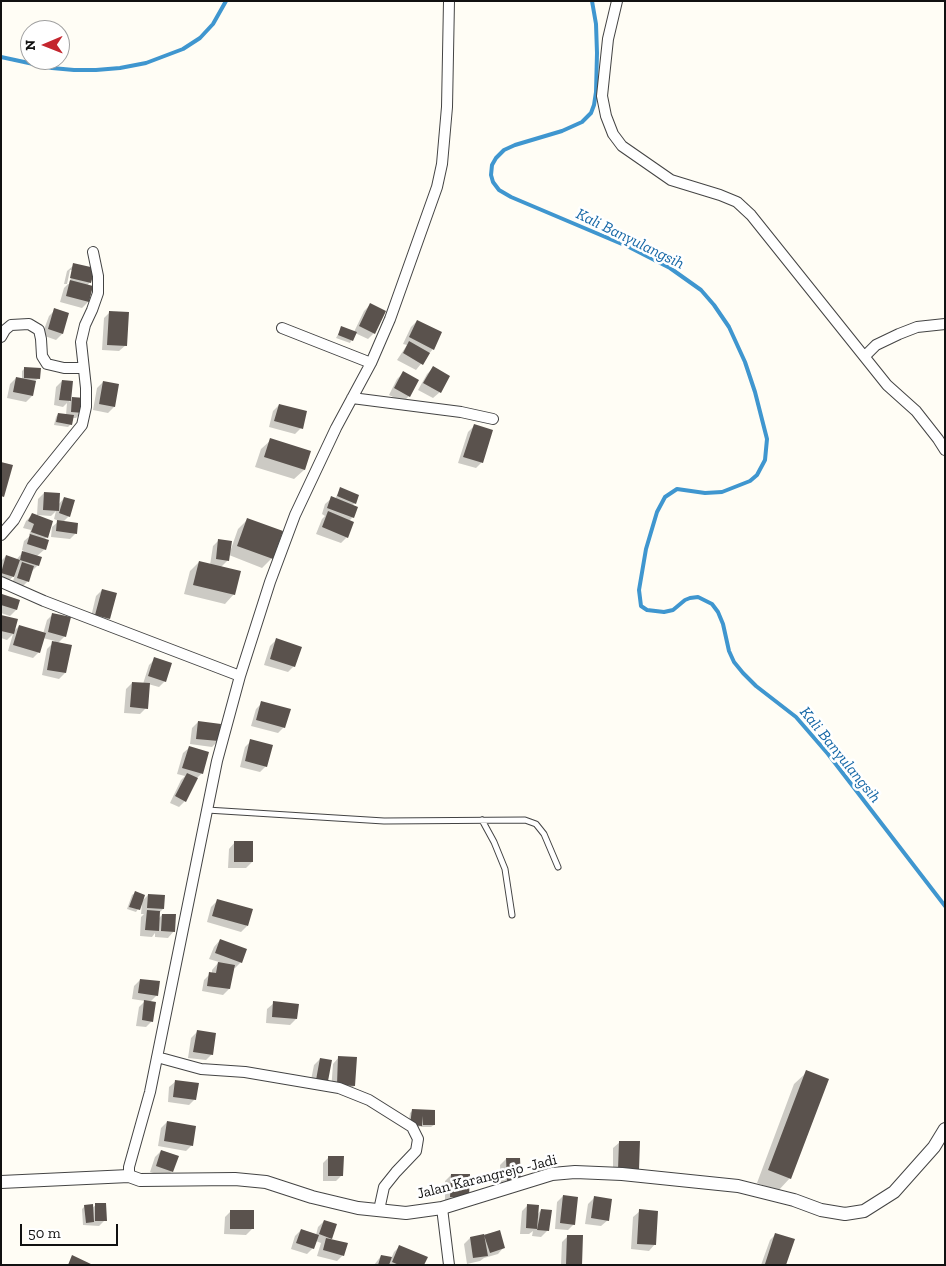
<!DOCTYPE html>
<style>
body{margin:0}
#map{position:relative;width:946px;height:1266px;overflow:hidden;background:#fffdf5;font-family:"Zilla Slab",serif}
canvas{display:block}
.frame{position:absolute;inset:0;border:2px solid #111;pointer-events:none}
.north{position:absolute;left:20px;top:20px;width:50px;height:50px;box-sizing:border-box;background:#fff;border:1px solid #a0a0a0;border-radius:50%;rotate:269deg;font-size:14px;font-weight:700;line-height:20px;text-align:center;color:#111}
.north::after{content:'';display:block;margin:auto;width:18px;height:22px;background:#c4262e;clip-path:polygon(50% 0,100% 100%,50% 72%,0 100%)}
.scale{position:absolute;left:20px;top:1224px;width:98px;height:22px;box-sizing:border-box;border:2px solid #111;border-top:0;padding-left:6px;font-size:15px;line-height:18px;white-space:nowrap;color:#111;-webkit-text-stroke:4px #fff;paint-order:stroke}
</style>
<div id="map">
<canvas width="946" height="1266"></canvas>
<div class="frame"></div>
<div class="north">N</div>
<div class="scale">50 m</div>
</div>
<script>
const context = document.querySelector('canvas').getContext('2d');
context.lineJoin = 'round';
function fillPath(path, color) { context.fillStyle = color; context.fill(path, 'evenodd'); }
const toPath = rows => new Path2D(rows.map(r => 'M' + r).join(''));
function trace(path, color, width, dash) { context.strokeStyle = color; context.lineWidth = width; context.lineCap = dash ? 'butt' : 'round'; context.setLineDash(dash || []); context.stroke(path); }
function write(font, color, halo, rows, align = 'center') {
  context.font = font + ' "Zilla Slab",serif'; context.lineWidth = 5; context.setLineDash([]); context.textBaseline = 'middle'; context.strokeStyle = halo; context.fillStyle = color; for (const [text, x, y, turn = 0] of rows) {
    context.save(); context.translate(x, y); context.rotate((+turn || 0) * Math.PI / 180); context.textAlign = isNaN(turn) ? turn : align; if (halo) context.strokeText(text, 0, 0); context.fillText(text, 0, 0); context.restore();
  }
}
const shadow = toPath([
 [74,265,90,282,87,286,88,302,82,308,60,302,64,288,68,284,64,284,67,271],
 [70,270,73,270,69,284,67,284],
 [370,305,374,333,368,339,355,333,350,343,336,338,342,327,354,332,364,311],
 [55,310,68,314,62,334,56,340,42,335,49,316],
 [110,312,126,345,119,351,102,350,104,318],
 [417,321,433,349,416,370,397,360,407,345,403,344,411,327],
 [25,368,39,378,35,381,32,396,26,402,7,398,10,384,16,378,22,379,22,371],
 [433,368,440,392,433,398,418,390,427,374],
 [403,373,409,396,403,402,389,395,397,379],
 [62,381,72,382,69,402,73,398,82,412,76,418,72,418,71,424,68,427,54,425,56,417,58,414,66,415,67,403,63,407,54,405,56,387],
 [103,382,114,407,108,413,93,410,97,388],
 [279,405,301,428,295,434,269,427,273,411],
 [474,426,482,462,476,468,458,463,468,432],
 [271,440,309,452,304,470,294,479,255,467,261,449],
 [340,489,355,503,352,506,353,517,349,521,347,537,341,543,316,534,322,519,325,516,322,514,325,504,332,498,335,499],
 [44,493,58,505,64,498,69,516,63,522,76,533,70,539,51,537,52,527,59,521,54,519,56,511,51,516,37,515,38,499],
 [32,515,47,537,44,540,45,549,37,556,38,565,32,571,28,581,22,587,12,584,15,575,7,582,1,581,1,561,6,556,16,560,24,551,22,550,24,541,31,535,29,535,31,530,23,528,26,521],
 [247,520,272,558,262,568,229,555,228,560,221,567,234,594,225,604,184,594,190,571,199,562,210,565,213,546,219,540,231,549,238,529],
 [102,590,109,618,103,624,90,621,96,596],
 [2,595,19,601,16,610,10,616,1,613],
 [53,614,65,636,57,644,65,673,59,679,42,675,47,649,55,641,43,638,39,652,33,658,8,651,13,634,7,640,1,638,1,616,13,632,19,626,43,634,47,620],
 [276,640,294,666,288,672,264,665,270,646],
 [155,659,165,681,159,687,148,684,146,708,140,714,124,713,126,689,132,683,143,684,149,665],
 [262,703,284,727,278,733,251,726,256,709],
 [198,722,218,741,212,747,190,744,192,728],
 [251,741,266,766,260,772,240,767,245,747],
 [190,747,202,773,197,778,185,801,179,807,170,803,181,780,185,776,177,774,183,753],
 [235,842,252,862,246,868,228,868,229,849],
 [135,893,142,901,148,895,164,896,163,909,159,913,159,918,162,915,174,931,168,938,155,937,155,933,152,937,140,936,141,917,144,914,141,914,142,903,136,912,127,909,132,895],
 [217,901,247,926,241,932,207,922,211,907],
 [220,940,241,962,235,968,233,967,229,989,223,995,202,991,204,980,210,974,212,974,212,970,219,962,209,959,214,947],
 [140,980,157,995,150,1002,152,1021,146,1027,136,1026,139,1007,145,1001,132,999,134,986],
 [274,1003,296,1019,290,1025,266,1023,267,1009],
 [197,1032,212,1054,206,1060,188,1058,191,1038],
 [339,1057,354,1086,348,1092,331,1091,333,1064],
 [320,1059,321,1087,310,1085,314,1065],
 [807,1072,790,1178,778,1191,757,1183,794,1084],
 [176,1081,195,1099,189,1105,168,1102,169,1087],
 [412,1111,434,1112,434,1125,431,1127,421,1127,420,1126,418,1128,408,1127,410,1113],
 [167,1122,192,1145,186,1151,158,1146,161,1128],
 [620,1142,638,1143,613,1176,613,1148],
 [161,1151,172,1171,166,1177,150,1172,155,1157],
 [329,1157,342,1175,336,1181,323,1181,323,1163],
 [506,1159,520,1180,501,1186,500,1165],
 [451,1175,462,1203,445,1202,445,1181],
 [563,1196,574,1224,568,1230,555,1229,557,1202],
 [594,1198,608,1220,601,1226,585,1224,588,1204],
 [96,1205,105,1220,99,1226,83,1225,82,1209,85,1206,92,1208],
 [528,1205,537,1215,541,1210,547,1231,541,1237,532,1236,533,1231,529,1234,520,1234,522,1211],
 [231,1211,252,1229,246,1235,224,1234,225,1217],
 [640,1211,655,1244,649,1251,631,1249,633,1217],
 [324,1221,336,1225,331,1240,343,1255,337,1261,317,1256,321,1243,316,1241,313,1248,307,1254,291,1249,295,1236,301,1230,316,1235,318,1227],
 [499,1231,504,1247,498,1254,484,1258,480,1261,467,1264,464,1244,470,1238],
 [776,1234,785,1265,761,1265,770,1240],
 [568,1236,581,1265,561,1265,562,1242],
 [400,1246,423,1265,374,1265,381,1256,391,1259,394,1252]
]);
const stream = toPath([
 [592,1,596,24,597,53,596,92,594,105,591,113,582,122,562,131,515,145,504,150,496,158,492,165,491,175,493,182,499,190,511,197,629,247,670,268,701,290,714,305,729,327,745,362,755,392,767,439,765,460,757,475,750,481,722,492,705,493,677,489,665,497,657,512,646,549,639,590,641,606,647,610,664,612,673,610,685,600,690,598,698,597,712,604,718,612,723,624,729,651,734,662,743,673,756,686,796,717,828,754,945,906],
 [1,57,52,68,74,70,96,70,120,68,146,63,183,49,200,38,213,24,226,1]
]);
const building = toPath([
 [73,263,95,268,91,283,70,278],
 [70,280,93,286,89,302,66,296],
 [370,303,386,311,375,334,359,326],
 [54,308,69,313,63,334,48,329],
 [109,311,129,312,127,346,107,345],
 [417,320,442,332,434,350,409,337],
 [341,326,357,332,353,341,338,335],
 [409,341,430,353,423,365,403,353],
 [433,366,450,376,441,393,423,383],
 [24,367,41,368,40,379,24,378],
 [403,371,419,380,410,397,394,388],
 [16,377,36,381,33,396,13,392],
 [62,380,73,381,71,401,59,400],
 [103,381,119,384,115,407,99,404],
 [72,397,85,398,84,413,71,412],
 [279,404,307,411,303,429,274,421],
 [58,413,74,415,72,425,56,422],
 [474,424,493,430,483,463,463,457],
 [270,438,311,451,305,470,264,457],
 [1,462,13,465,4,497,1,496],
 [340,487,359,495,356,504,337,496],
 [44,492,60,493,59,511,43,510],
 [331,496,358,507,354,518,327,508],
 [64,497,75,500,70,517,59,513],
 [328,511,354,522,348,538,322,527],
 [32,513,53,521,48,538,31,532,34,524,28,521],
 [247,518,283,531,273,559,237,546],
 [57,520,78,523,77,534,56,531],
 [30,534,49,540,46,550,27,544],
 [218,539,232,541,229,561,216,559],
 [22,551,42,557,39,566,20,560,14,577,1,573,6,555,20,560],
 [199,561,241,571,235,595,193,585],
 [22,562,34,566,29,582,17,578],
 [102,589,117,593,110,619,95,615],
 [2,594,20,600,17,610,1,605],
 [52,613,71,617,66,637,48,632],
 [1,615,18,619,14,634,1,631],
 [19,625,46,633,40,653,13,645],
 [276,638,302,647,295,667,270,659],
 [52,641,72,645,66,673,47,670],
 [154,657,172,663,166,682,148,676],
 [132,682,150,683,148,709,130,707],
 [261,701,291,709,285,728,256,720],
 [198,721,221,724,219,741,196,739],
 [250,739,273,745,267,767,245,761],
 [189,746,209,752,203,774,182,768],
 [187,773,198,778,186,802,175,796],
 [234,841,253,841,253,862,234,862],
 [135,891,145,895,140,910,129,907],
 [148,894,165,895,164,909,147,908],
 [217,899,253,909,248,926,212,916],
 [147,910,160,911,159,931,145,930],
 [162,914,176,914,175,932,161,931],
 [220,939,247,949,242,963,215,953],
 [218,962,235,965,230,989,207,986,209,972,216,973],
 [140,979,160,981,158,996,138,993],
 [144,1000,156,1002,153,1022,142,1020],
 [273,1001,299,1004,297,1019,272,1017],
 [197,1030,216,1033,213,1055,193,1052],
 [338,1056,357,1057,355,1086,337,1085],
 [320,1058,332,1060,328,1081,316,1080],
 [806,1070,829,1079,791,1179,768,1170],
 [175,1080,199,1083,196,1100,173,1097],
 [412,1109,435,1110,435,1125,423,1125,423,1116,422,1126,410,1125],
 [167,1121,196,1126,193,1146,164,1141],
 [619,1141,640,1141,639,1170,618,1170],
 [161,1150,179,1156,173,1172,156,1166],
 [328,1156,344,1156,343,1176,328,1176],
 [506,1158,520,1158,521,1180,507,1181],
 [451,1174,470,1174,469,1197,450,1197],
 [563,1195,578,1197,575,1225,560,1223],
 [594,1196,612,1199,609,1221,591,1218],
 [95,1203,106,1203,107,1221,95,1221],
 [93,1204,94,1222,86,1223,84,1205],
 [527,1204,539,1205,537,1229,526,1228],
 [541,1209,552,1210,549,1231,537,1230],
 [639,1209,658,1211,656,1245,637,1244],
 [230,1210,254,1210,254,1229,230,1229],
 [324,1220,337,1224,332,1239,319,1234],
 [301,1229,319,1235,314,1249,296,1243],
 [500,1230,505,1248,490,1253,484,1235],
 [775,1233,795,1239,786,1265,765,1264],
 [484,1234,488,1256,473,1258,470,1237],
 [567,1235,583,1235,582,1265,566,1265],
 [326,1238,348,1243,344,1256,323,1250],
 [399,1245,428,1257,424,1265,399,1265,392,1262],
 [72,1255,93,1265,68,1265],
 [381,1255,392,1257,389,1265,378,1265]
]);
const service = toPath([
 [207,810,384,821,525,820,536,824,544,834,558,867],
 [482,820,494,842,505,869,512,915]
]);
const minor = toPath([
 [617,1,608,39,602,96,606,116,613,134,622,146,671,180,720,195,737,202,751,215,887,385,916,411,938,439,945,450],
 [282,328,371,363],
 [1,337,5,330,11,325,29,324,39,330,41,339,42,356,47,364,64,368,83,368],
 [865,356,876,345,899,334,917,327,945,324],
 [352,398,461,412,493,419],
 [1,535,14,520,32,487,82,425,86,407,86,388,81,342,85,325,92,310,98,293,98,276,93,252],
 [1,582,44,601,240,676],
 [157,1057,201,1069,245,1072,339,1088,369,1100,412,1127,418,1139,416,1151,396,1172,384,1187,379,1210],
 [129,1176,129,1167,150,1092,217,761,240,676,270,582,295,515,336,428,371,363,390,319,437,187,442,164,447,107,449,1],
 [442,1208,449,1265]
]);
const tertiary = toPath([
 [1,1182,129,1176,140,1180,235,1179,266,1182,312,1197,358,1208,406,1213,442,1208,552,1174,575,1172,622,1174,738,1186,794,1200,821,1210,845,1214,864,1211,894,1192,934,1147,945,1129]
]);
const streetNames = [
 ["Jalan Karangrejo -Jadi",487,1177,-14]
];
const waterNames = [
 ["Kali Banyulangsih",630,239,26],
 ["Kali Banyulangsih",840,755,51]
];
fillPath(shadow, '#0003');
trace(stream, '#3f96cf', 4);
fillPath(building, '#5a524d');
trace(service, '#444', 7);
trace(minor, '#444', 12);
trace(tertiary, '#444', 14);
trace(service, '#fff', 5);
trace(minor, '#fff', 10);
trace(tertiary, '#fff', 12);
write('15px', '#111', '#fff', streetNames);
write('italic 16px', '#1768a6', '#fff', waterNames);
</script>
